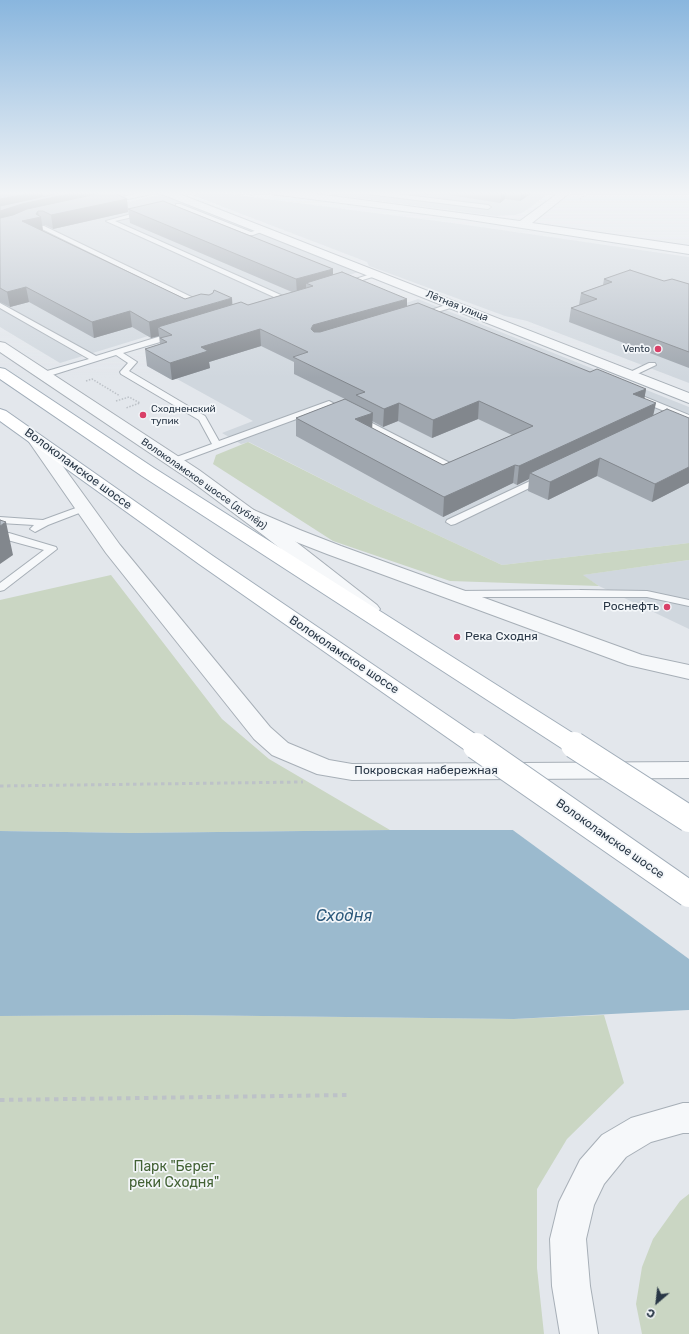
<!DOCTYPE html>
<meta charset="utf-8">
<style>
body{margin:0}
#map{position:relative;width:689px;height:1334px;overflow:hidden;background:#e3e7ec;font-family:Rubik,sans-serif}
canvas{display:block}
.north{position:absolute;left:637px;top:1282px;width:40px;height:40px;-webkit-text-stroke:3px #f3f6f9;paint-order:stroke;rotate:208deg;font-size:11px;font-weight:700;line-height:16px;text-align:center;color:#293746}
.north::after{content:'';display:block;margin:auto;width:14px;height:18px;background:#293746;clip-path:polygon(50% 0,100% 100%,50% 72%,0 100%)}
</style>
<div id="map">
<canvas width="689" height="1334"></canvas>
<div class="north">С</div>
</div>
<script>
const context = document.querySelector('canvas').getContext('2d');
context.lineJoin = 'round';
function fillPath(path, color) { context.fillStyle = color; context.fill(path, 'evenodd'); }
const toPath = rows => new Path2D(rows.map(r => 'M' + r).join(''));
function trace(path, color, width, dash) { context.strokeStyle = color; context.lineWidth = width; context.lineCap = dash ? 'butt' : 'round'; context.setLineDash(dash || []); context.stroke(path); }
function write(font, color, halo, rows, align = 'center') {
  context.font = font + ' Rubik,sans-serif'; context.lineWidth = 3.5; context.setLineDash([]); context.textBaseline = 'middle'; context.strokeStyle = halo; context.fillStyle = color; for (const [text, x, y, turn = 0] of rows) {
    context.save(); context.translate(x, y); context.rotate((+turn || 0) * Math.PI / 180); context.textAlign = isNaN(turn) ? turn : align; if (halo) context.strokeText(text, 0, 0); context.fillText(text, 0, 0); context.restore();
  }
}
const built = toPath([
 [206,191,460,224,689,257,689,383,527,321,505,316,369,266,367,262,192,195],
 [302,191,552,191,524,212,516,215,496,216],
 [163,194,359,272,315,285,295,294,292,292,60,363,0,327,0,231],
 [418,299,689,407,689,543,502,565,375,506,249,442,241,444,222,433,253,421,177,379,172,380,147,366,168,359,391,308],
 [689,560,689,629,599,586,582,575]
]);
const green = toPath([
 [248,442,375,506,502,565,689,543,689,560,583,575,599,586,450,581,333,541,213,464,216,455],
 [111,575,222,719,269,759,390,830,131,833,0,831,0,600],
 [177,1015,514,1019,604,1015,624,1083,567,1139,537,1189,537,1268,544,1334,0,1334,0,1016],
 [689,1194,689,1334,642,1334,636,1304,642,1267,653,1239,680,1201]
]);
const water = toPath([
 [390,830,689,830,689,1010,514,1019,177,1015,0,1016,0,831,131,833]
]);
const pier = toPath([
 [510,828,689,828,689,959]
]);
const pathFar2 = toPath([
 [238,193,256,195],
 [580,199,591,191],
 [86,381,92,379,120,396],
 [116,401,129,397,140,403,126,408]
]);
const pathFar1 = toPath([
 [0,786,303,782]
]);
const path = toPath([
 [0,1100,350,1095]
]);
const service = toPath([
 [146,191,166,191,109,203,106,201,146,191],
 [357,191,372,191,488,205,491,207,488,209,360,193,357,191],
 [176,204,180,204,251,232,264,228,267,230,253,235,249,235,176,206,176,204],
 [135,213,138,215,137,216,115,221,292,300,288,302,285,302,106,221,135,213],
 [40,226,44,226,206,304,205,306,199,306,40,228,40,226],
 [377,272,380,274,379,275,343,286,340,284,377,272],
 [454,302,458,304,457,306,421,317,417,315,454,302],
 [0,303,96,356,171,333,177,333,177,337,123,353,137,362,129,371,205,416,219,441,329,401,452,464,447,467,444,466,329,407,177,463,171,463,169,461,171,459,212,444,199,420,121,374,120,372,128,363,116,355,46,377,40,377,40,373,89,359,0,308,0,303],
 [649,363,655,363,656,365,633,376,627,376,626,374,649,363],
 [640,395,689,415,689,421,637,400,636,398,640,395],
 [543,475,548,478,546,480,455,524,451,525,446,522,447,520,543,475],
 [84,505,89,508,87,510,48,525,35,532,30,529,34,525,0,523,0,517,43,520,84,505],
 [0,532,9,533,56,547,57,549,4,590,0,591,0,583,44,550,0,538,0,532],
 [580,590,647,591,689,600,689,606,647,597,457,597,451,594,457,591,580,590]
]);
const minor = toPath([
 [158,191,172,191,689,393,689,403,159,193,158,191],
 [267,191,294,191,520,221,561,191,572,191,532,223,689,246,689,254,464,219,272,194,267,191],
 [35,434,41,436,120,545,270,727,288,743,329,760,352,764,689,762,689,778,352,780,317,774,272,755,254,739,106,553,27,439,29,436,35,434],
 [249,508,300,530,341,546,642,655,689,665,689,679,628,665,327,554,286,538,243,517,240,513,243,509,249,508],
 [683,1103,689,1103,689,1133,683,1133,651,1142,626,1157,604,1184,594,1205,586,1239,590,1286,598,1334,560,1334,552,1286,550,1239,559,1202,580,1160,602,1135,631,1118,683,1103]
]);
const tertiary = toPath([
 [0,342,5,343,199,470,277,527,377,605,380,609,377,613,370,615,363,613,263,535,187,478,0,352,0,342]
]);
const primary = toPath([
 [0,368,5,369,154,468,582,739,586,745,582,751,574,753,566,751,142,476,0,379,0,368],
 [0,409,6,411,213,556,484,740,488,746,484,752,476,754,468,752,199,564,0,421,0,409]
]);
const primaryBridge = toPath([
 [574,745,689,819],
 [476,746,689,894]
]);
const wall = toPath([
 [0,191,100,191,100,193,127,199,128,212,53,229,45,225,42,225,43,231,185,299,232,305,248,305,292,292,130,223,128,209,333,269,333,275,407,306,590,372,646,389,644,399,653,415,689,418,689,483,652,502,597,476,548,500,528,491,529,479,517,485,513,483,443,517,296,436,296,418,345,399,294,374,294,362,261,346,209,362,210,368,172,380,147,366,145,349,160,344,159,336,151,338,132,327,94,338,29,302,10,307,0,302],
 [478,419,512,435,443,465,372,428,372,421,383,427,398,421,432,438],
 [398,191,535,191,520,201,505,199,500,203,431,192,427,195],
 [604,279,664,281,689,284,689,368,569,322,571,308,579,305,581,293,603,285]
]);
const shadedWall = toPath([
 [40,191,42,191,44,199,55,197,54,191,100,191,101,200,43,211,38,211,39,218,41,217,43,231,0,225,0,199],
 [427,191,431,191,431,192,427,195],
 [501,191,506,191,505,199,500,203],
 [521,191,535,191,520,201],
 [127,199,128,212,53,229,51,215],
 [333,269,333,284,306,283,306,292,297,294,296,279],
 [26,287,29,302,10,307,7,292],
 [232,298,233,314,158,327,159,336,151,338,149,322],
 [407,299,407,314,314,342,311,329,313,325],
 [130,311,132,327,94,338,92,322],
 [260,329,261,346,209,362,210,368,172,380,170,363,201,347],
 [646,389,643,407,633,394],
 [479,401,478,419,432,438,433,420],
 [399,403,398,421,383,427,384,409],
 [656,403,652,421,530,473,529,479,517,485,519,466],
 [373,413,372,431,355,419],
 [600,458,597,476,548,500,550,482],
 [515,465,513,483,443,517,444,497],
 [689,467,689,483,652,502,655,484],
 [6,522,13,555,0,564,0,526]
]);
const building = toPath([
 [0,191,40,191,0,199,0,191],
 [69,191,82,191,22,204,0,211,0,206,69,191],
 [110,191,127,199,51,215,43,211,38,211,36,214,41,217,22,221,185,299,201,294,209,295,213,293,214,290,232,298,149,322,130,311,92,322,26,287,7,292,0,288,0,218,13,215,27,209,110,191],
 [163,201,333,269,296,279,128,209,163,201],
 [630,270,664,281,672,279,689,284,689,352,571,308,597,299,581,293,612,282,604,279,630,270],
 [342,272,407,299,313,325,311,329,314,332,320,332,418,303,590,372,597,369,646,389,633,394,656,403,519,466,515,465,444,497,296,418,345,399,373,413,355,419,443,465,533,426,479,401,433,420,399,403,384,409,356,395,365,392,293,357,308,352,260,329,201,347,208,351,170,363,145,349,167,342,160,338,172,335,158,327,241,302,248,305,313,286,306,283,342,272],
 [667,409,689,418,689,467,655,484,600,458,550,482,530,473,667,409],
 [0,520,6,522,0,526,0,520]
]);
const markers = [
 [658,349,4,"#d94068"],
 [143,415,4,"#d94068"],
 [667,607,4,"#d94068"],
 [457,637,4,"#d94068"]
];
const farStreetnames = [
 ["Лётная улица",457,306,22],
 ["Волоколамское шоссе (дублёр)",204,484,35]
];
const farPoinames = [
 ["Vento",650,349],
 ["Сходненский",151,409,"left"],
 ["тупик",151,421,"left"]
];
const streetNames = [
 ["Волоколамское шоссе",78,469,36],
 ["Волоколамское шоссе",344,655,34],
 ["Покровская набережная",426,771],
 ["Волоколамское шоссе",610,839,35]
];
const poiNames = [
 ["Роснефть",659,607],
 ["Река Сходня",465,637,"left"]
];
const nearParknames = [
 ["Парк \"Берег",174,1167],
 ["реки Сходня\"",174,1183]
];
const nearWaternames = [
 ["Сходня",344,916]
];
fillPath(built, '#d0d7de');
fillPath(green, '#cad6c3');
fillPath(water, '#9bbace');
fillPath(pier, '#e3e7ec');
trace(service, '#a7afb7', 2);
trace(minor, '#a7afb7', 2);
trace(tertiary, '#a7afb7', 2);
trace(primary, '#a1adb9', 2);
trace(pathFar2, '#bdc2c8', 1.5, [1.5, 1.5]);
trace(pathFar1, '#bdc2c8', 3, [3.5, 3.5]);
trace(path, '#bdc2c8', 4, [4.5, 4.5]);
fillPath(service, '#f6f8fa');
fillPath(minor, '#f6f8fa');
fillPath(tertiary, '#f6f8fa');
fillPath(primary, '#fff');
trace(primaryBridge, '#a1adb9', 28, []);
trace(primaryBridge, '#fff', 26);
fillPath(wall, '#9fa6ae');
fillPath(shadedWall, '#82878d');
fillPath(building, '#b9c1ca');
trace(building, '#82878d', 1);
const sky = context.createLinearGradient(0, 0, 0, 378);
sky.addColorStop(0, '#89b6de');
sky.addColorStop(0.51, '#f2f4f6');
sky.addColorStop(1, '#f2f4f600');
context.fillStyle = sky;
context.fillRect(0, 0, 689, 378);
for (const [x, y, r, color] of markers) { const dot = new Path2D(); dot.arc(x, y, r, 0, 2 * Math.PI); context.fillStyle = color; context.fill(dot); trace(dot, '#f3f6f9', 1.5); }
write('10px', '#293746', '#f3f6f9', farStreetnames);
write('10px', '#293746', '#f3f6f9', farPoinames, 'right');
write('12px', '#293746', '#f3f6f9', streetNames);
write('12px', '#293746', '#f3f6f9', poiNames, 'right');
write('14px', '#436235', '#f3f6f9', nearParknames);
write('italic 16px', '#2f5b7d', '#f3f6f9', nearWaternames);
</script>
